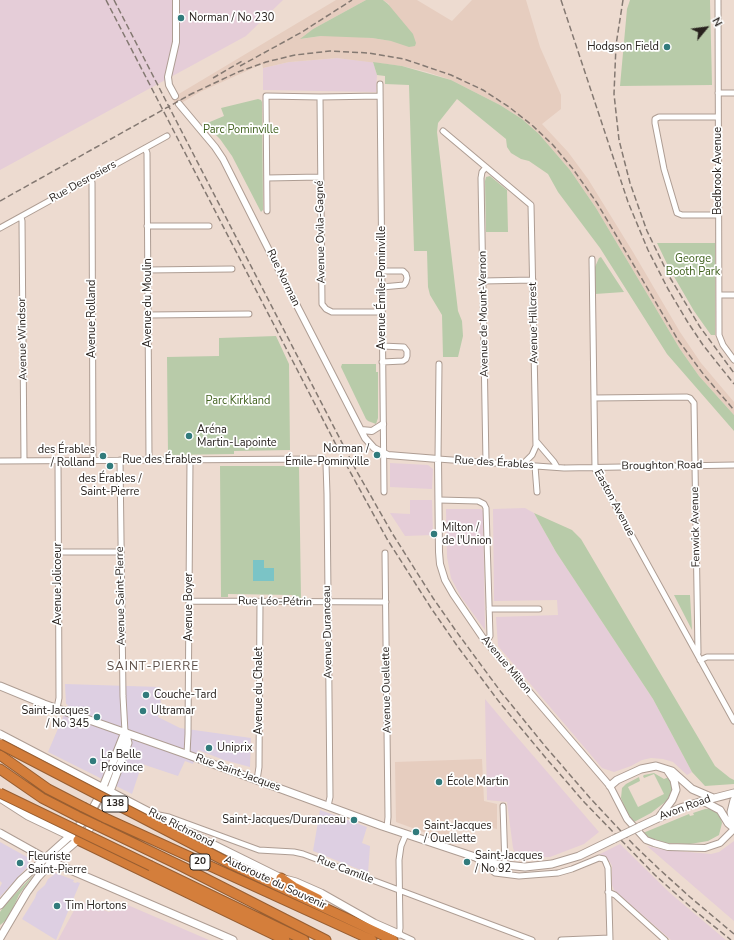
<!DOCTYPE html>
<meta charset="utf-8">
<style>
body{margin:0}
#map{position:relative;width:734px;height:940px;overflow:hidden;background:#eddbd0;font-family:"Nunito Sans",sans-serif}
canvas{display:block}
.north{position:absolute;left:686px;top:8px;width:40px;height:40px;-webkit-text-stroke:3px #fff;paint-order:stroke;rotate:61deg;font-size:11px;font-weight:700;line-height:16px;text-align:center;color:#28221e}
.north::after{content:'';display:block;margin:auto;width:14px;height:18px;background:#28221e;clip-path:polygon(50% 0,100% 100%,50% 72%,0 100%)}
</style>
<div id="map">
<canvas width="734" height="940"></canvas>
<div class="north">N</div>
</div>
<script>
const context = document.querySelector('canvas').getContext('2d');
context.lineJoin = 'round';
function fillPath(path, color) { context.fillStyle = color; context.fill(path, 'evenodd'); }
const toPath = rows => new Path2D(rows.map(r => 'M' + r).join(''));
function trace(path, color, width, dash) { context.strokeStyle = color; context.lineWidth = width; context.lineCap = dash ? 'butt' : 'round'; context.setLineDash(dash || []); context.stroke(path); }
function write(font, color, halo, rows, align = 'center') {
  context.font = font + ' "Nunito Sans",sans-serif'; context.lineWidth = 3.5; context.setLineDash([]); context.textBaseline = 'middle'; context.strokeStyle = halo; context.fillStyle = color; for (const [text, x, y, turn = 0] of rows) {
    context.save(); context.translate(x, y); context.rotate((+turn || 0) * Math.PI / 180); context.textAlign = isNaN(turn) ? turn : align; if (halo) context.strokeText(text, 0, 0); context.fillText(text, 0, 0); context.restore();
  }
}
const commercial = toPath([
 [65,684,160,687,161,708,158,717,180,728,251,738,250,767,224,760,198,750,193,764,185,761,178,776,142,764,132,794,48,752,68,705,66,704],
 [320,810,367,827,362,843,370,846,368,873,313,851],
 [0,842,27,857,29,861,28,866,0,897,0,887,2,883,0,881],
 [55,873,74,880,73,882,76,883,77,882,80,883,56,940,22,919,35,898,37,892,45,885,48,879,54,875]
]);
const industrial = toPath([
 [0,0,283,0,246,36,0,170],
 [337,58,373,62,377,75,376,92,263,90,263,68,289,62],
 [390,463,428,465,433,469,432,489,390,487],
 [410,500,432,500,433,535,405,536,390,513,410,514],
 [525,508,534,513,556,552,653,699,692,772,687,775,673,762,663,759,651,758,642,760,631,766,614,772,602,768,498,646,496,617,558,615,557,600,494,601,493,509],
 [446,509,481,509,483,511,485,630,461,597,451,578,447,557],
 [485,699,511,730,599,832,584,844,550,857,517,858,513,848,507,802,487,800],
 [734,841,734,921,647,846,665,850,711,854,719,852],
 [620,844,670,893,726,940,671,940,614,890,612,885,612,866,610,862,605,857,596,856],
 [79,901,109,912,123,903,209,940,58,940]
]);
const built = toPath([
 [336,0,366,0,313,29,301,39,321,36,349,36,372,38,391,41,389,4,383,0,417,0,452,21,472,0,526,0,540,47,561,95,561,109,542,124,568,152,588,179,633,252,680,332,701,363,734,402,734,415,699,376,680,349,596,208,570,170,539,134,522,119,500,105,451,80,427,72,402,66,337,58,289,62,263,68,262,64,200,92,176,106,172,98],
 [482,759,484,801,497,804,497,829,450,819,448,841,396,822,395,762]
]);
const green = toPath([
 [366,0,383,0,388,4,413,34,416,43,415,46,409,47,391,41,372,38,321,36,300,39,313,29],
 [630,0,710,0,712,85,620,86,627,9],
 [373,62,402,66,451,80,500,105,522,119,539,134,570,170,596,208,680,349,699,376,734,415,734,431,667,354,600,248,558,192,548,174,529,161,521,159,511,153,507,147,506,139,457,99,438,123,437,132,458,311,462,321,463,336,458,357,443,357,442,315,430,295,428,287,427,251,414,251,409,85,385,84,385,76,377,75],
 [258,99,261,100,262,102,263,210,261,212,232,156,220,139,205,124,224,116,221,108],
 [490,176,507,190,508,232,486,232,485,181,486,177],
 [657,243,715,243,715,335,711,335,694,311,669,268],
 [601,257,624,292,595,294,595,267,599,258],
 [276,336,289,364,290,450,234,451,234,454,168,455,167,357,219,356,219,338],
 [342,364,376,364,376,372,378,372,378,418,376,424,368,421,366,419,341,367],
 [220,466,299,466,301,598,292,598,292,595,228,594,228,597,221,597],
 [534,513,572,530,581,539,715,766,730,778,734,780,734,784,705,786,692,772,653,699,556,552],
 [674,595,690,595,692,630],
 [654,773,664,779,669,777,672,782,673,789,669,799,651,813,634,822,627,813,621,798,622,788,626,784,639,777,640,781,628,787,638,807,664,794,654,774,644,778,643,776,644,775],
 [705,809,711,809,717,813,721,819,722,823,719,835,708,841,690,844,666,843,650,838,643,833,689,814,690,816,694,815,693,813],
 [34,874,19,895,8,919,0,925,0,912,4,906]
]);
const water = toPath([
 [253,560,264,560,264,568,274,568,274,581,253,581]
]);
const minor = toPath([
 [718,0,719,335,723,345,734,360],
 [380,84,384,492],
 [718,93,734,93],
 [320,97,322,304,326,309,332,312,382,312],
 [718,117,659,117,655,119,655,123,664,169,677,213,682,215,718,215],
 [443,131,531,205,536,446,532,455,522,465],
 [145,148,147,153,149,459],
 [486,167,482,172,481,178,486,463],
 [91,178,92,183,93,460],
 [267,178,320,177],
 [267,211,266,96,320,97,380,96],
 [21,217,22,221,24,461],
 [147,226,209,226],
 [0,228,167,136],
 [592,259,595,469,734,721],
 [147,270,232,269],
 [483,281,533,280],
 [382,287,404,285,406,282,407,278,406,274,403,271,382,271],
 [719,295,734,295],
 [148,315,249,314],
 [382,346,404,347,407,351,407,356,406,359,403,361,382,362],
 [439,364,438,459,564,468],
 [594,398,687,397,690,398,694,403,698,653],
 [536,441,554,462,557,467],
 [120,460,123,696,125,732],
 [0,461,318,459,325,460,326,464,327,494,330,797,328,806],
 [535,466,537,492],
 [565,468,734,465],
 [439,500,478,501,484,504,486,508,490,636,486,642],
 [58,552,121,552],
 [385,553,388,817,387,828],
 [189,601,386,602],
 [489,609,539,609],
 [700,660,707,657,734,657],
 [57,708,59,698,58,460],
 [187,754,188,734,190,460],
 [257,780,259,767,260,602],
 [503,806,505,866],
 [159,815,169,817,259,850,294,852,303,854,532,940],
 [406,834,401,846,399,860,400,928,399,934,412,940],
 [477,859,495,873,519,876,558,873,572,869,599,858,604,859,606,863,608,868,610,940],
 [608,892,615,895,665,940],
 [561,940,610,938]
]);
const tertiary = toPath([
 [175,96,169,85,168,77,176,42,176,0],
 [179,104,215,147,223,159,292,296,365,438,374,448,388,455,438,459,439,552,440,564,445,580,453,594,483,638,610,786,627,819,646,840,654,843,668,847,705,848,720,843,734,829],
 [361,430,372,431,383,424]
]);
const secondary = toPath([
 [0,686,44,704,183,753,382,826,496,864,525,867,552,864,579,856,614,839],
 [0,734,180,828,281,878,296,882,321,893,374,923,399,934],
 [610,786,617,780,641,769,656,766,672,771,692,789,713,798],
 [0,798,28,816,72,837],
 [734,800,731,812,734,826],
 [703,801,720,810,728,823,734,828],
 [660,816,672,800,676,790,674,780,668,771],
 [639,827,680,808,703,801,734,793],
 [0,833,52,862,233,940],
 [0,905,21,880,70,836,89,815,99,797,125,732],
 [0,938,27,892,38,877,52,862,86,833,98,818,106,802,128,743,125,732]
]);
const motorway = toPath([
 [0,755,48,789,83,807],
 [0,769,42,798,77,816],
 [105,818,372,940],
 [98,826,183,867,326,940],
 [78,840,285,940],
 [231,864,393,940],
 [151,866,304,940],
 [281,878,294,887,318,899]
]);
const rail = toPath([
 [106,0,348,468,387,539,431,608,458,647,500,703,545,757,585,803,655,875,694,910,731,940],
 [114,0,356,470,392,533,433,598,456,631,501,692,545,746,590,798,633,844,659,869,690,897,734,934],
 [561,0,628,202,648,250,668,289,687,321,703,345,734,384],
 [623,0,616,45,614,94,619,140,630,183,647,231,669,276,700,327,734,373],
 [240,66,302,32,352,0],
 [213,78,244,60],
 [189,95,238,72,266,62,295,55,330,51,369,53,404,59,451,75,483,90,509,107,533,126,553,145,573,169,597,203,678,340,704,375,734,410],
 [0,201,193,93]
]);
const secondaryBridge = toPath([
 [614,839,639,827]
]);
const motorwayBridge = toPath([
 [0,744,231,864],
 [0,793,151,866],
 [83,807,105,818],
 [77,816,98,826]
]);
const markers = [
 [181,18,4,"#317b7c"],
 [667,47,4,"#317b7c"],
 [189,436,4,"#317b7c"],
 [377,455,4,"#317b7c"],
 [103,456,4,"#317b7c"],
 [110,466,4,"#317b7c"],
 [434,534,4,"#317b7c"],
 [146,695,4,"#317b7c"],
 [143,711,4,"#317b7c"],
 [97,717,4,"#317b7c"],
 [209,748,4,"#317b7c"],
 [93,761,4,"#317b7c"],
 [439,782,4,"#317b7c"],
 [354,820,4,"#317b7c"],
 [416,832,4,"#317b7c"],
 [467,862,4,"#317b7c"],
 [20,863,4,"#317b7c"],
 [57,906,4,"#317b7c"]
];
const shields = [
 [115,804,26],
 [200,862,20]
];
const shieldNames = [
 ["138",115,804],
 ["20",200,862]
];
const poiNames = [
 ["Norman / No 230",189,18],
 ["Hodgson Field",659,47,"right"],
 ["Aréna",197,430],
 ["Martin-Lapointe",197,443],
 ["Norman /",369,449,"right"],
 ["Émile-Pominville",369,462,"right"],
 ["des Érables",95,450,"right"],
 ["/ Rolland",95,463,"right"],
 ["des Érables /",110,479,"center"],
 ["Saint-Pierre",110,492,"center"],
 ["Milton /",442,528],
 ["de l'Union",442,541],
 ["Couche-Tard",154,695],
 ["Saint-Jacques",89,711,"right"],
 ["/ No 345",89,724,"right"],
 ["Ultramar",151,711],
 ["Uniprix",217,748],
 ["La Belle",101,755],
 ["Province",101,768],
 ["École Martin",447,782],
 ["Saint-Jacques/Duranceau",346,820,"right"],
 ["Saint-Jacques",424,826],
 ["/ Ouellette",424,839],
 ["Saint-Jacques",475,856],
 ["/ No 92",475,869],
 ["Fleuriste",28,857],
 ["Saint-Pierre",28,870],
 ["Tim Hortons",65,906]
];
const parkNames = [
 ["Parc Pominville",241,130],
 ["George",693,259],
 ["Booth Park",693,272],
 ["Parc Kirkland",238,401]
];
const streetNames = [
 ["Bedbrook Avenue",718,171,-90],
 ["Rue Desrosiers",83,182,-29],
 ["Avenue Ovila-Gagné",321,232,-91],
 ["Rue Norman",283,278,64],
 ["Avenue Émile-Pominville",382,288,-90],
 ["Avenue du Moulin",148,303,-90],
 ["Avenue de Mount-Vernon",484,314,-91],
 ["Avenue Rolland",92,319,-90],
 ["Avenue Hillcrest",534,323,-91],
 ["Avenue Windsor",23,339,-91],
 ["Rue des Érables",162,460],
 ["Rue des Érables",494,463,4],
 ["Broughton Road",662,466,-1],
 ["Easton Avenue",614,503,62],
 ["Fenwick Avenue",696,527,-91],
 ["Avenue Jolicoeur",58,584,-90],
 ["Avenue Saint-Pierre",121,596,-91],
 ["Rue Léo-Pétrin",275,602,1],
 ["Avenue Boyer",189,607,-90],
 ["Avenue Duranceau",328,632,-91],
 ["Avenue Milton",506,665,50],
 ["Avenue Ouellette",387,690,-91],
 ["Avenue du Chalet",259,691,-90],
 ["Rue Saint-Jacques",238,773,20],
 ["Avon Road",685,808,-20],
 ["Rue Richmond",181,828,27],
 ["Rue Camille",345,870,21],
 ["Autoroute du Souvenir",275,883,25]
];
const neighbourhoodNames = [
 ["SAINT-PIERRE",153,667]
];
fillPath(commercial, '#ddcfe2');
fillPath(industrial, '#e5cdd8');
fillPath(built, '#e6cdbf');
fillPath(green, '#b8cba9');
fillPath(water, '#7bc4c6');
trace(minor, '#ae9d93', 7);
trace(tertiary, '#ae9d93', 8);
trace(secondary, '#ae9d93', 9);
trace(motorway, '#985e31', 11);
trace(minor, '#fff', 5);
trace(tertiary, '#fff', 6);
trace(secondary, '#fff', 7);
trace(motorway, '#d47e3b', 9);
trace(rail, '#847972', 1.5, [6, 3]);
trace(secondaryBridge, '#ae9d93', 9, []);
trace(motorwayBridge, '#985e31', 11, []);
trace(secondaryBridge, '#fff', 7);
trace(motorwayBridge, '#d47e3b', 9);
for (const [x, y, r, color] of markers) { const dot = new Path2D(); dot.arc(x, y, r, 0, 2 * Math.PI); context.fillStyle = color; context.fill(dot); trace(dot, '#fff', 1.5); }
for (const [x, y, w] of shields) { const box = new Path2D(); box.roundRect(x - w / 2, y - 8, w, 16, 3); context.fillStyle = '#fff'; context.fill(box); trace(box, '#28221e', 1); }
write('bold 10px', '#28221e', null, shieldNames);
write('11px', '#28221e', '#fff', poiNames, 'left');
write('11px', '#40611e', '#fff', parkNames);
write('11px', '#28221e', '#fff', streetNames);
context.letterSpacing = '1px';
write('12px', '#5c4d45', '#fff', neighbourhoodNames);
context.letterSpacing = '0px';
</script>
